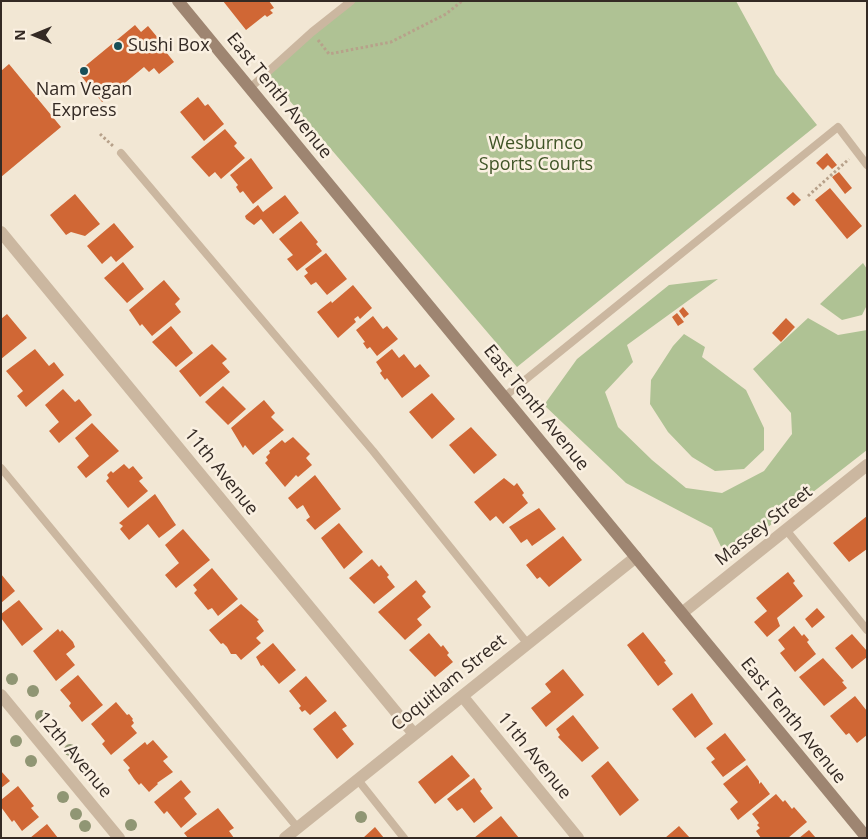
<!DOCTYPE html>
<style>
body{margin:0}
#map{position:relative;width:868px;height:839px;overflow:hidden;background:#f2e7d4;font-family:"Open Sans",sans-serif}
canvas{display:block}
.frame{position:absolute;inset:0;border:2px solid #342a24;pointer-events:none}
.north{position:absolute;left:10px;top:10px;width:50px;height:50px;-webkit-text-stroke:4px #faf0e1;paint-order:stroke;rotate:270deg;font-size:14px;font-weight:700;line-height:20px;text-align:center;color:#342a24}
.north::after{content:'';display:block;margin:auto;width:18px;height:22px;background:#342a24;clip-path:polygon(50% 0,100% 100%,50% 72%,0 100%)}
</style>
<div id="map">
<canvas width="868" height="839"></canvas>
<div class="frame"></div>
<div class="north">N</div>
</div>
<script>
const context = document.querySelector('canvas').getContext('2d');
context.lineJoin = 'round';
function fillPath(path, color) { context.fillStyle = color; context.fill(path, 'evenodd'); }
const toPath = rows => new Path2D(rows.map(r => 'M' + r).join(''));
function trace(path, color, width, dash) { context.strokeStyle = color; context.lineWidth = width; context.lineCap = dash ? 'butt' : 'round'; context.setLineDash(dash || []); context.stroke(path); }
function write(font, color, halo, rows, align = 'center') {
  context.font = font + ' "Open Sans",sans-serif'; context.lineWidth = 5; context.setLineDash([]); context.textBaseline = 'middle'; context.strokeStyle = halo; context.fillStyle = color; for (const [text, x, y, turn = 0] of rows) {
    context.save(); context.translate(x, y); context.rotate((+turn || 0) * Math.PI / 180); context.textAlign = isNaN(turn) ? turn : align; if (halo) context.strokeText(text, 0, 0); context.fillText(text, 0, 0); context.restore();
  }
}
const green = toPath([
 [352,1,736,1,776,74,817,125,517,367,266,73],
 [863,263,867,269,867,305,862,315,842,320,820,304],
 [718,279,627,345,633,362,605,392,618,427,652,460,686,488,722,493,764,471,792,434,791,413,753,369,808,318,838,335,867,330,867,450,727,559,712,528,626,483,544,405,577,359,669,285],
 [684,334,705,347,702,357,746,390,764,428,764,450,744,469,715,471,692,457,668,432,650,404,651,380,673,346]
]);
const building = toPath([
 [223,1,269,1,274,8,270,10,273,13,267,17,265,15,246,30],
 [135,25,141,32,148,26,168,50,166,52,174,62,159,74,154,68,149,72,144,67,102,102,78,72],
 [9,64,61,127,1,177,1,71],
 [198,97,205,106,208,104,224,124,204,141,180,112],
 [225,129,237,143,234,146,245,158,221,179,215,172,209,177,191,157],
 [827,153,837,165,832,169,828,165,823,170,816,163],
 [251,158,273,188,253,204,243,191,240,193,236,187,238,185,230,175],
 [839,172,852,188,845,194,832,177],
 [830,188,862,226,847,239,815,200],
 [793,192,801,200,794,206,786,198],
 [75,194,100,224,85,236,71,232,66,235,50,215],
 [285,195,299,213,273,234,261,219,254,225,246,219,245,216,258,205,263,212],
 [301,221,318,242,316,244,322,251,297,271,287,259,293,255,279,239],
 [114,223,134,247,116,262,111,256,102,264,87,246],
 [326,253,347,279,327,295,316,282,311,285,304,276,308,273,305,269],
 [123,262,144,289,127,303,104,278],
 [164,280,180,299,175,304,181,312,152,336,142,324,140,326,129,310],
 [353,285,372,308,360,319,358,316,354,319,356,322,338,338,317,312,331,301,332,303],
 [683,307,689,314,684,318,679,311],
 [677,313,684,322,678,326,672,317],
 [7,314,27,338,1,359,1,319],
 [373,316,383,329,387,326,398,339,377,356,370,347,367,349,363,343,365,342,356,330],
 [786,318,795,327,781,342,772,333],
 [171,326,193,353,176,367,152,342],
 [212,344,227,359,222,363,230,372,200,397,179,371],
 [35,349,49,366,54,362,64,375,26,407,17,396,23,391,6,371],
 [392,349,399,358,404,354,415,368,420,364,430,376,402,398,387,378,385,380,380,373,382,371,376,362],
 [223,386,246,409,228,425,205,402],
 [63,389,75,402,79,399,92,415,59,443,49,431,59,422,45,405],
 [432,393,455,419,432,439,409,412],
 [264,400,275,413,271,417,284,430,253,455,245,445,243,448,231,428],
 [92,423,119,451,86,478,77,467,89,456,75,438],
 [471,427,497,455,474,474,449,445],
 [293,437,310,454,306,458,312,465,298,477,296,475,285,487,265,463,268,460,266,457,270,453,269,451,282,440,285,443],
 [124,464,129,469,133,466,143,478,139,481,148,491,128,508,106,481,109,478,107,475,111,471,113,473],
 [315,475,341,509,315,530,306,520,310,517,303,505,297,509,288,498],
 [504,478,514,486,517,483,524,493,522,495,528,503,503,524,496,516,490,521,474,502],
 [155,494,176,525,159,538,148,524,129,540,120,529,123,526,119,523],
 [539,508,556,529,532,546,527,539,521,543,509,527],
 [867,516,867,549,849,562,833,543],
 [339,523,363,552,344,569,321,538],
 [183,529,210,560,176,588,165,575,179,563,165,545],
 [563,536,582,560,549,587,540,577,537,579,526,565],
 [372,559,379,567,381,565,389,575,387,577,395,587,374,604,349,578],
 [212,568,238,599,218,616,212,608,208,610,194,593,197,590,193,585],
 [788,572,795,581,793,583,803,596,777,618,780,626,767,637,754,622,767,611,756,598],
 [1,574,15,591,1,603],
 [416,580,426,592,422,596,431,607,417,619,422,625,405,640,378,612],
 [19,600,43,629,22,646,1,618,1,614],
 [241,604,259,620,257,621,264,631,256,638,261,643,241,660,236,654,231,654,227,647,223,643,221,644,209,630],
 [817,608,825,617,812,628,805,619],
 [794,626,802,636,804,634,809,640,807,642,816,654,795,672,780,653,785,649,778,640],
 [58,629,60,632,62,630,73,642,75,647,66,654,75,665,56,681,33,651],
 [643,632,666,661,664,662,673,674,658,686,627,645],
 [429,633,441,647,443,645,449,653,447,655,453,662,435,677,409,650],
 [852,634,867,651,867,657,852,669,835,648],
 [273,643,296,670,279,684,263,665,261,666,256,657],
 [823,658,844,681,842,682,847,688,824,706,799,677],
 [563,669,584,695,546,727,531,708,551,692,545,684],
 [78,675,103,705,82,722,69,706,71,703,60,690],
 [306,676,327,701,310,715,305,710,302,712,299,708,301,706,289,691],
 [692,693,713,724,695,738,672,709],
 [855,696,867,711,867,735,857,743,849,733,846,735,830,716],
 [116,702,127,715,129,714,133,719,132,720,134,723,131,726,137,733,111,755,102,744,105,741,91,724],
 [335,711,347,726,342,729,354,744,337,759,313,729],
 [573,715,599,748,582,762,558,737,560,735,556,729],
 [725,733,746,760,723,777,711,762,715,759,706,748],
 [153,740,168,757,163,761,173,772,157,783,158,784,149,792,141,783,139,785,134,779,128,770,130,768,123,760,145,742,147,745],
 [452,755,470,776,435,804,418,782],
 [608,761,639,800,620,816,591,776],
 [747,765,759,781,759,784,761,782,770,794,738,820,730,809,738,802,723,784],
 [1,771,10,781,1,788],
 [474,778,482,789,480,791,493,808,474,823,462,808,457,811,447,799],
 [181,780,191,792,184,798,197,814,181,828,167,811,164,814,154,802],
 [18,786,34,806,31,808,39,817,22,831,14,820,12,822,1,807,1,800],
 [776,794,783,802,785,800,792,809,794,807,807,822,788,838,761,838,756,831,760,828,757,825,759,823,752,814],
 [218,808,234,828,229,831,234,838,188,838,184,833],
 [501,816,519,838,474,838],
 [47,824,58,838,30,838],
 [679,826,690,838,665,838],
 [375,827,384,838,363,838],
 [809,830,816,838,799,838]
]);
const path = toPath([
 [318,40,329,54,391,42,446,14,462,1],
 [100,134,113,146],
 [808,196,849,159]
]);
const service = toPath([
 [250,88,312,32,351,1],
 [121,153,373,451,527,643],
 [504,397,838,127,867,165],
 [1,468,297,827],
 [787,531,867,630],
 [358,780,404,838]
]);
const minor = toPath([
 [1,232,414,734],
 [682,613,867,465],
 [1,695,119,838],
 [463,697,578,838],
 [285,838,636,557]
]);
const secondary = toPath([
 [178,1,867,838]
]);
const trees = [
 [12,679],
 [33,691],
 [41,716],
 [16,741],
 [70,750],
 [31,761],
 [63,797],
 [76,814],
 [361,817],
 [131,825],
 [85,826]
];
const markers = [
 [118,46,5,"#174f58"],
 [84,71,5,"#174f58"]
];
const poiNames = [
 ["Sushi Box",128,46],
 ["Nam Vegan",84,90,"center"],
 ["Express",84,111,"center"]
];
const streetNames = [
 ["East Tenth Avenue",279,96,51],
 ["East Tenth Avenue",536,408,51],
 ["11th Avenue",221,472,51],
 ["Massey Street",764,526,-38],
 ["Coquitlam Street",449,683,-39],
 ["East Tenth Avenue",793,721,51],
 ["12th Avenue",74,755,50],
 ["11th Avenue",534,756,51]
];
const parkNames = [
 ["Wesburnco",536,144],
 ["Sports Courts",536,165]
];
fillPath(green, '#afc294');
fillPath(building, '#d06735');
trace(path, '#b7a18a', 3, [2.5, 2.5]);
trace(service, '#cbb7a0', 8);
trace(minor, '#cbb7a0', 12);
trace(secondary, '#9e8571', 12);
context.fillStyle = '#909674';
for (const [x, y] of trees) { context.beginPath(); context.arc(x, y, 6, 0, 2 * Math.PI); context.fill(); }
for (const [x, y, r, color] of markers) { const dot = new Path2D(); dot.arc(x, y, r, 0, 2 * Math.PI); context.fillStyle = color; context.fill(dot); trace(dot, '#faf0e1', 2); }
write('18px', '#342a24', '#faf0e1', poiNames, 'left');
write('18px', '#342a24', '#faf0e1', streetNames);
write('18px', '#3f5426', '#faf0e1', parkNames);
</script>
